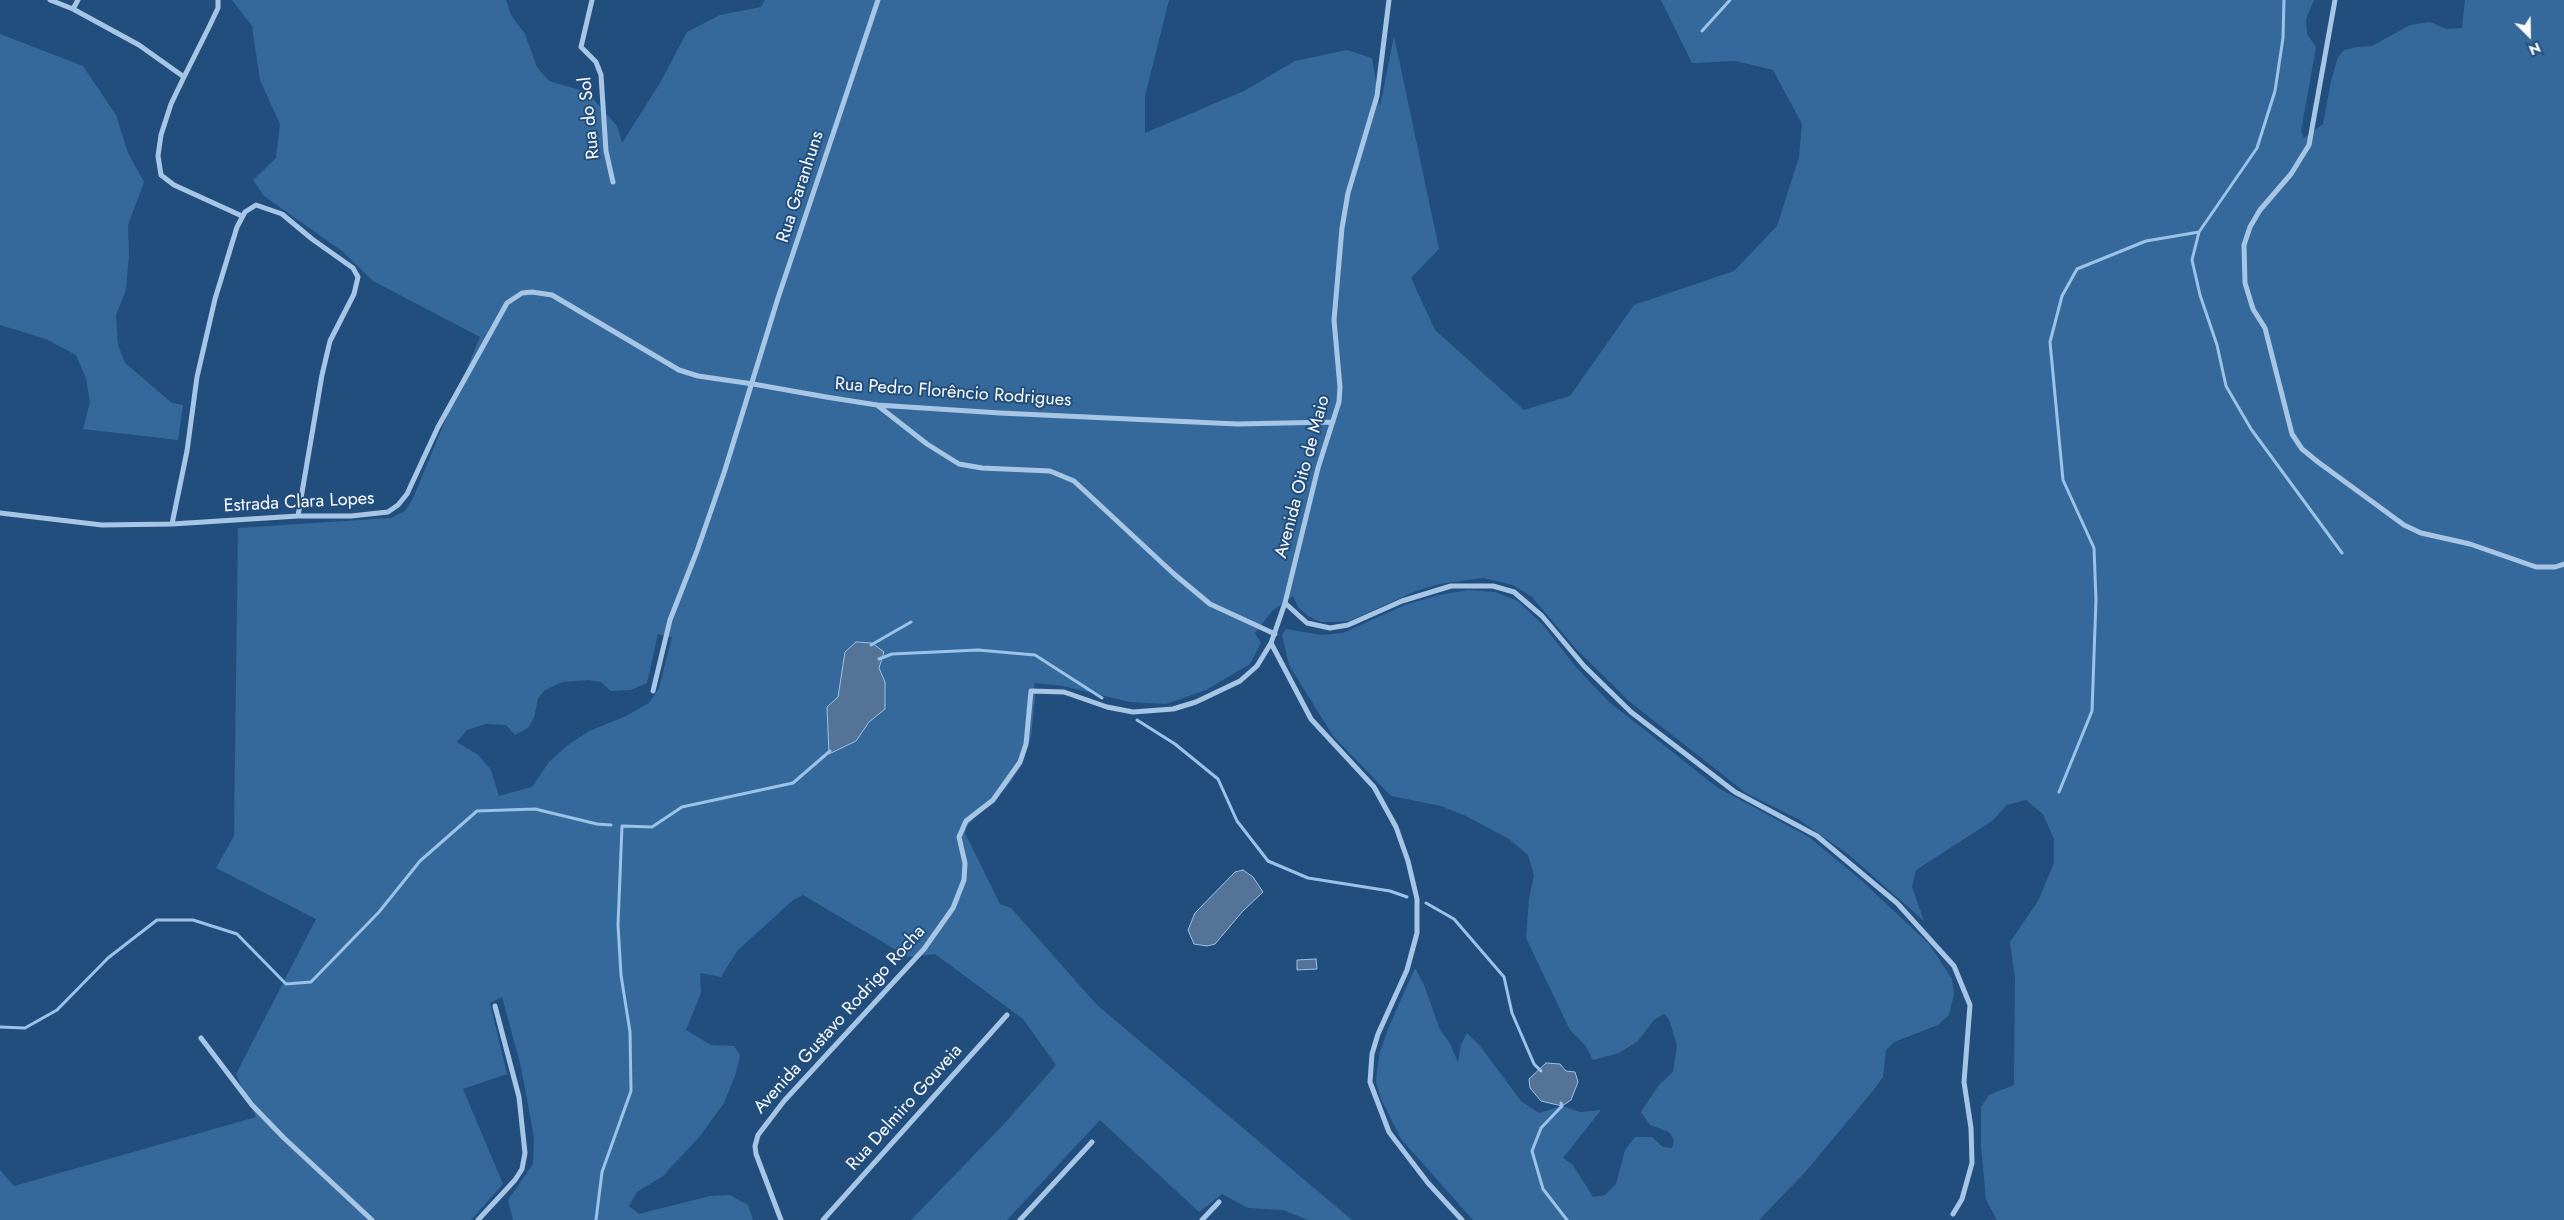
<!DOCTYPE html>
<meta charset="utf-8">
<style>
body{margin:0}
#map{position:relative;width:2564px;height:1220px;overflow:hidden;background:#224e7e;font-family:Jost,sans-serif}
canvas{display:block}
.north{position:absolute;left:2504px;top:10px;width:50px;height:50px;-webkit-text-stroke:4px #224e7e;paint-order:stroke;rotate:157deg;font-size:14px;font-weight:700;line-height:20px;text-align:center;color:#fff}
.north::after{content:'';display:block;margin:auto;width:18px;height:22px;background:#fff;clip-path:polygon(50% 0,100% 100%,50% 72%,0 100%)}
</style>
<div id="map">
<canvas width="2564" height="1220"></canvas>
<div class="north">N</div>
</div>
<script>
const context = document.querySelector('canvas').getContext('2d');
context.lineJoin = 'round';
function fillPath(path, color) { context.fillStyle = color; context.fill(path, 'evenodd'); }
const toPath = rows => new Path2D(rows.map(r => 'M' + r).join(''));
function trace(path, color, width, dash) { context.strokeStyle = color; context.lineWidth = width; context.lineCap = dash ? 'butt' : 'round'; context.setLineDash(dash || []); context.stroke(path); }
function write(font, color, halo, rows, align = 'center') {
  context.font = font + ' Jost,sans-serif'; context.lineWidth = 4; context.setLineDash([]); context.textBaseline = 'middle'; context.strokeStyle = halo; context.fillStyle = color; for (const [text, x, y, turn = 0] of rows) {
    context.save(); context.translate(x, y); context.rotate((+turn || 0) * Math.PI / 180); context.textAlign = isNaN(turn) ? turn : align; if (halo) context.strokeText(text, 0, 0); context.fillText(text, 0, 0); context.restore();
  }
}
const green = toPath([
 [232,0,506,0,511,15,525,34,537,67,549,81,587,92,617,126,622,143,660,83,687,32,720,15,761,7,765,0,1169,0,1145,96,1145,133,1244,91,1295,61,1347,50,1372,58,1380,107,1394,36,1439,249,1411,278,1435,330,1524,410,1570,396,1634,305,1734,271,1777,226,1799,157,1802,124,1773,70,1735,61,1692,63,1661,0,2314,0,2306,19,2307,34,2316,47,2301,131,2304,138,2323,124,2331,81,2338,57,2344,50,2358,47,2372,46,2410,25,2430,22,2446,29,2462,28,2465,0,2564,0,2564,1220,1997,1220,1986,1200,1981,1146,1981,1107,1989,1095,2014,1085,2015,978,2010,942,2038,901,2054,863,2054,839,2043,814,2026,800,2007,805,1992,821,1916,870,1912,887,1924,921,1848,854,1798,819,1746,793,1630,702,1576,649,1532,597,1513,585,1483,578,1439,584,1416,591,1349,621,1334,622,1321,622,1308,616,1298,607,1293,596,1272,611,1255,633,1261,643,1250,664,1206,690,1166,704,1130,702,1063,686,1034,683,1035,698,1031,737,1022,765,1006,788,978,814,967,826,965,833,1000,904,1011,908,1097,1005,1352,1220,1308,1220,1283,1210,1248,1208,1222,1194,1199,1212,1100,1120,1007,1220,911,1220,1005,1123,1056,1065,1023,1019,935,954,908,957,803,895,793,900,737,951,721,977,700,973,701,993,686,1030,711,1045,734,1046,740,1055,736,1073,724,1103,700,1136,663,1176,637,1192,629,1206,639,1214,710,1196,730,1195,748,1205,753,1220,513,1220,508,1200,533,1164,534,1137,521,1067,502,997,490,1003,507,1074,463,1089,503,1184,471,1220,0,1220,0,1170,14,1186,256,1117,236,1074,316,919,216,868,234,836,238,528,391,518,405,511,413,498,480,337,373,281,342,251,264,196,253,180,276,158,280,124,260,80,252,26],
 [658,634,672,637,659,688,649,703,624,717,589,731,568,745,549,762,532,787,499,796,491,770,478,755,457,742,467,730,486,724,506,725,515,735,528,728,534,718,538,698,545,690,562,682,588,680,601,682,611,691,631,690,647,683],
 [0,34,83,66,116,115,128,153,144,182,128,225,129,255,126,290,116,315,118,345,125,363,172,403,183,405,178,440,83,429,90,402,86,378,76,355,46,339,0,325],
 [1468,590,1495,592,1518,601,1543,625,1576,667,1608,701,1718,788,1809,837,1860,879,1929,944,1952,979,1954,994,1949,1015,1938,1025,1894,1042,1886,1050,1883,1077,1872,1092,1807,1170,1759,1220,1473,1220,1401,1139,1381,1099,1376,1082,1379,1055,1388,1029,1415,968,1424,985,1440,1030,1449,1042,1458,1062,1461,1045,1467,1033,1480,1046,1521,1101,1539,1113,1562,1106,1580,1112,1601,1110,1563,1158,1573,1165,1593,1197,1605,1195,1616,1184,1625,1150,1635,1137,1652,1137,1663,1147,1672,1148,1674,1140,1669,1132,1650,1125,1641,1112,1659,1085,1673,1072,1677,1046,1669,1019,1664,1014,1654,1020,1638,1041,1619,1053,1593,1060,1585,1045,1570,1030,1526,938,1529,899,1534,875,1528,855,1509,839,1466,816,1441,806,1391,796,1333,736,1289,665,1282,635,1286,629,1322,635,1343,633,1405,605,1439,595]
]);
const water = toPath([
 [856,642,872,643,884,652,879,668,885,682,885,709,869,722,856,741,829,754,827,707,838,697,845,652,856,642],
 [1243,870,1253,877,1263,892,1242,912,1215,944,1207,946,1194,944,1188,930,1195,913,1235,872,1243,870],
 [1316,959,1317,969,1297,970,1297,960,1316,959],
 [1546,1063,1560,1064,1566,1071,1575,1072,1578,1082,1571,1100,1562,1106,1541,1101,1530,1088,1529,1079,1546,1063]
]);
const stream = toPath([
 [2284,0,2283,38,2275,91,2257,148,2199,232,2192,260,2200,295,2217,345,2226,386,2251,429,2342,553],
 [1702,31,1730,0],
 [871,645,911,622],
 [879,659,892,654,978,650,1035,655,1102,698],
 [1137,720,1175,744,1218,779,1237,821,1268,861,1308,878,1390,891,1407,897],
 [2059,792,2092,711,2096,600,2094,548,2063,480,2050,342,2062,296,2077,269,2146,241,2199,232],
 [1426,903,1454,919,1504,977,1512,1013,1534,1064,1541,1071],
 [0,1027,25,1028,57,1010,108,958,157,920,193,920,237,934,286,984,311,982,379,912,420,861,477,811,535,809,597,824,611,825],
 [1561,1103,1562,1106,1541,1128,1532,1151,1543,1189,1567,1220],
 [596,1220,602,1172,631,1091,630,1032,621,975,618,925,622,826,652,827,682,807,793,783,830,751]
]);
const street = toPath([
 [50,0,73,9,139,45,184,77,171,104,161,135,158,156,161,175,174,185,242,216],
 [592,0,581,47,596,62,601,75,606,151,613,182],
 [2335,0,2309,145,2291,174,2260,210,2250,227,2244,245,2245,283,2253,309,2265,328,2292,434,2302,449,2318,462,2404,525,2421,533,2470,544,2536,567,2555,567,2564,564],
 [73,9,78,0],
 [184,77,209,27,218,8,218,0],
 [877,405,927,444,959,464,982,468,1050,471,1074,481,1174,574,1210,604,1275,634],
 [0,513,102,525,172,524,298,516,351,516,388,512,398,505,407,494,438,427,507,303,522,293,532,292,552,295,679,370,698,376,753,384,826,397,877,405,1000,413,1237,424,1333,422],
 [172,524,187,451,197,377,215,299,237,227,245,212,256,205,282,214,312,239,353,268,358,277,354,294,330,341,322,375,298,516],
 [1285,603,1307,623,1330,628,1348,625,1402,601,1451,586,1493,586,1514,592,1542,616,1584,666,1631,712,1735,792,1817,836,1897,903,1954,966,1970,1005,1964,1082,1971,1128,1972,1163,1962,1199,1953,1214],
 [1271,643,1311,719,1374,787,1396,827,1408,861,1417,899,1417,933,1407,970,1378,1034,1372,1054,1370,1082,1389,1132,1428,1183,1462,1220],
 [653,691,670,620,697,551,724,473,778,298,878,0],
 [201,1038,252,1105,284,1138,372,1220],
 [478,1220,515,1180,522,1169,525,1153,519,1097,495,1006],
 [781,1220,756,1154,755,1146,758,1135,784,1101,924,949,953,908,964,880,965,863,959,837,966,821,993,800,1020,762,1026,744,1031,691,1064,692,1107,707,1133,712,1173,709,1196,702,1240,681,1257,666,1271,643,1285,603,1318,468,1339,402,1340,387,1334,320,1342,228,1348,193,1377,96,1389,0],
 [823,1220,1007,1015],
 [1020,1220,1092,1142],
 [1202,1220,1219,1202]
]);
const streetNames = [
 ["Rua do Sol",590,118,-96],
 ["Rua Garanhuns",801,187,-72],
 ["Rua Pedro Florêncio Rodrigues",953,393,4],
 ["Avenida Oito de Maio",1303,477,-75],
 ["Estrada Clara Lopes",299,503,-3],
 ["Avenida Gustavo Rodrigo Rocha",840,1020,-48],
 ["Rua Delmiro Gouveia",905,1108,-48]
];
fillPath(green, '#35699c');
fillPath(water, '#547396');
trace(water, '#9bc2e8', 1);
trace(stream, '#9bc2e8', 3);
trace(street, '#a7c6e6', 5);
write('18px', '#fff', '#224e7e', streetNames);
</script>
